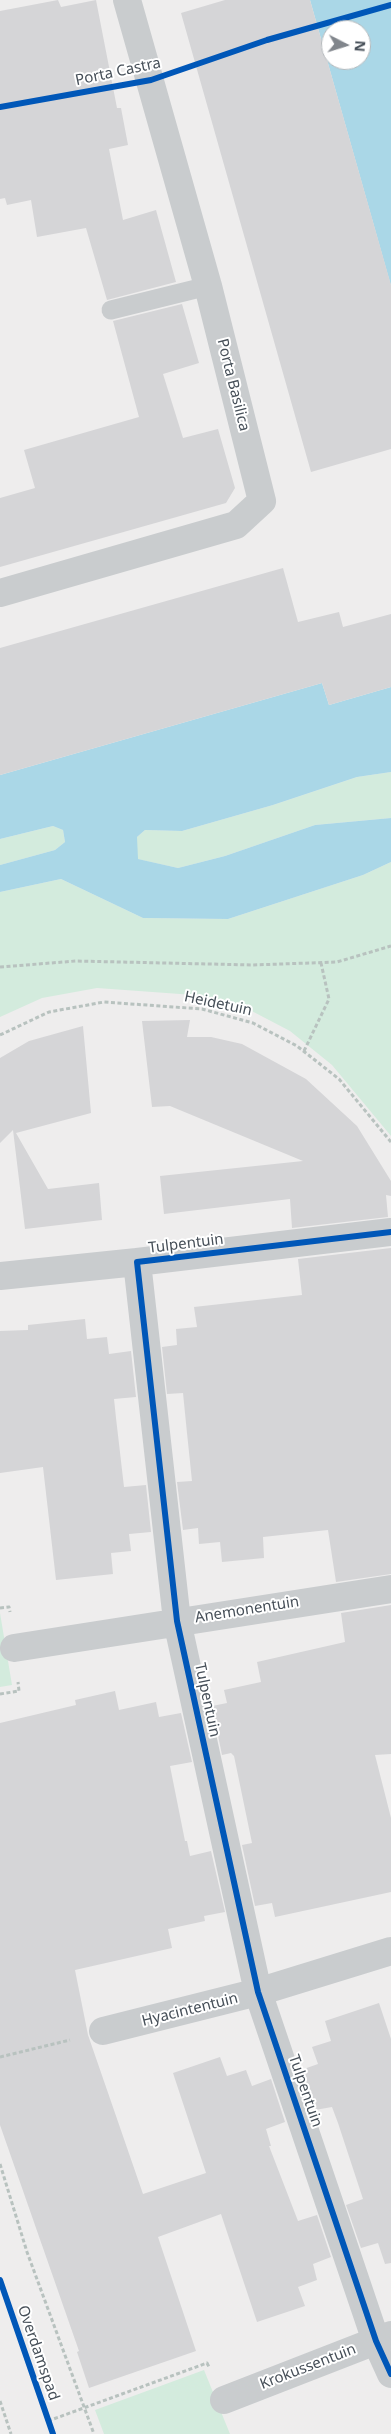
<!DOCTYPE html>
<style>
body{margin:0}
#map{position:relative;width:391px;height:2434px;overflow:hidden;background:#eeeded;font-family:"Noto Sans",sans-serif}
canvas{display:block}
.north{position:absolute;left:321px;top:20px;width:50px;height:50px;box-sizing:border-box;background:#fff;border:1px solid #b5b9bc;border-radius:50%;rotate:95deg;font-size:14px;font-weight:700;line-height:20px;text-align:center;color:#464f58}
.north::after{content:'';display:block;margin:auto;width:18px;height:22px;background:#81868c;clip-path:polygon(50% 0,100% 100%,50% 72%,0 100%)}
</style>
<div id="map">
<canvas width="391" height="2434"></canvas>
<div class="north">N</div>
</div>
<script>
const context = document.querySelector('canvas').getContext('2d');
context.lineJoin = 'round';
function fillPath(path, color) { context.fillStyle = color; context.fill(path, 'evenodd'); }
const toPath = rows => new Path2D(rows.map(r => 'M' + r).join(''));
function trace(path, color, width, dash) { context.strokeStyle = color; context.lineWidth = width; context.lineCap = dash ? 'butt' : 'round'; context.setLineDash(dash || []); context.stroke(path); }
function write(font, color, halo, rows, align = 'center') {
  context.font = font + ' "Noto Sans",sans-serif'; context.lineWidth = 4; context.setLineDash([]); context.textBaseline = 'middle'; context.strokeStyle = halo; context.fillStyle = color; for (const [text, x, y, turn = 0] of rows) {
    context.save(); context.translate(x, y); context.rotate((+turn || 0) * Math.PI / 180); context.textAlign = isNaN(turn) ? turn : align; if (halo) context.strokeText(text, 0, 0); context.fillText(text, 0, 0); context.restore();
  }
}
const green = toPath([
 [391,772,391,818,315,825,225,856,178,868,137,859,137,837,145,830,182,831,273,805,357,777],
 [53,826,63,830,65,842,55,850,0,865,0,839],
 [391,862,391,1136,332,1065,290,1031,246,1008,194,995,97,988,42,998,0,1017,0,892,61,879,143,918,228,919,363,875],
 [0,1613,12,1685,0,1687],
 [204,2370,230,2434,104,2434,95,2410]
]);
const water = toPath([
 [310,0,391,0,391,286],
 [331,30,361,30,361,60,331,60],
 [322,683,329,705,391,687,391,772,357,777,273,805,182,831,145,830,137,837,138,859,178,868,225,856,315,825,391,818,391,862,363,875,228,919,143,918,61,879,0,892,0,865,55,850,65,842,63,830,53,826,0,839,0,775]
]);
const building = toPath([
 [58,0,61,7,96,0,117,108,121,108,128,145,109,149,123,220,156,210,176,282,107,300,86,228,37,237,31,200,7,205,5,198,0,199,0,11],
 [225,0,310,0,391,285,391,449,311,472,181,13],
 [182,304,199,363,163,374,183,438,218,429,235,488,226,503,0,567,0,498,35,488,24,450,139,417,113,321],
 [283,568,298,622,339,612,343,627,391,614,391,687,329,705,322,683,0,775,0,648],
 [190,1020,187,1037,211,1037,242,1044,306,1079,357,1126,391,1181,391,1196,386,1195,388,1217,292,1228,290,1199,164,1214,160,1176,303,1161,170,1106,152,1107,142,1021],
 [83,1026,91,1113,16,1133,48,1189,99,1183,102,1220,25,1229,13,1130,0,1143,0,1058,29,1041],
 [391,1248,391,1574,336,1582,328,1530,263,1537,264,1558,222,1562,220,1542,199,1544,198,1528,183,1530,177,1482,192,1481,187,1433,183,1393,167,1394,162,1347,177,1345,176,1329,197,1327,194,1307,302,1295,298,1259],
 [85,1319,87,1339,107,1337,109,1354,131,1351,136,1397,114,1399,116,1418,124,1487,146,1485,151,1532,129,1534,131,1551,111,1553,113,1574,56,1580,43,1467,0,1473,0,1331,28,1330,28,1325],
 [391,1605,391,1754,375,1755,391,1818,391,1892,275,1917,272,1903,255,1906,242,1845,252,1843,234,1756,231,1753,222,1755,212,1706,227,1703,224,1690,261,1682,257,1662,345,1642,341,1613],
 [115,1691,119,1710,156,1702,159,1717,181,1713,192,1762,170,1766,185,1841,187,1841,190,1856,211,1851,225,1912,204,1916,205,1921,168,1929,172,1948,75,1970,88,2035,143,2194,206,2173,173,2073,220,2057,227,2076,246,2070,252,2086,271,2079,285,2122,266,2129,271,2146,269,2146,298,2221,317,2215,331,2257,313,2264,317,2280,298,2287,305,2306,257,2322,221,2214,158,2237,196,2351,89,2388,77,2352,79,2351,0,2125,0,1723,76,1705,75,1700],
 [379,2003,391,2039,391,2263,385,2264,378,2243,361,2248,346,2205,363,2199,338,2123,332,2107,315,2110,301,2070,318,2064,312,2047,331,2041,325,2021]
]);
const path = toPath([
 [0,967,76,961,253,965,337,962,391,946],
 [0,1035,49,1012,104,1002,202,1009,253,1023,297,1046,339,1079,391,1142],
 [304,1051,329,999,321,963],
 [0,1608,9,1607,10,1612],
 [0,1694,19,1691,18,1682],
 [0,2057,70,2040],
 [0,2164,27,2252,94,2434],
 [0,2401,11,2434],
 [48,2421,207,2363,209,2367]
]);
const service = toPath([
 [111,310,208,286]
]);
const minor = toPath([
 [0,593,236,525,262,501,208,286,127,0],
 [391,1232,137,1262,177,1621,258,1992,376,2341,391,2374],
 [0,1276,137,1262],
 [14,1648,391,1589],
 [103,2031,258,1992,391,1951],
 [224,2400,391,2335]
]);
const cycleway = toPath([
 [0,107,151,80,267,40,391,5],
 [391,1232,137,1262,177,1621,258,1992,376,2341,391,2374],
 [0,2280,53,2434]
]);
const streetNames = [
 ["Porta Castra",118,72,-12],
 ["Porta Basilica",233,385,76],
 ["Heidetuin",218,1004,12],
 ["Tulpentuin",186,1244,-7],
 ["Anemonentuin",247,1610,-9],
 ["Tulpentuin",207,1700,78],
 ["Hyacintentuin",190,2010,-14],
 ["Tulpentuin",305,2091,71],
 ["Overdamspad",38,2353,71],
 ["Krokussentuin",308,2367,-21]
];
fillPath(green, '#d3ebdd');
fillPath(water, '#aad7e7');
fillPath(building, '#d5d5d7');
trace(path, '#b8c2bf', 3, [4, 2.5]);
trace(service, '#c9ccce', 19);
trace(minor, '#c9ccce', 28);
trace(cycleway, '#0057b8', 6);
write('15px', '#464f58', '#fff', streetNames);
</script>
